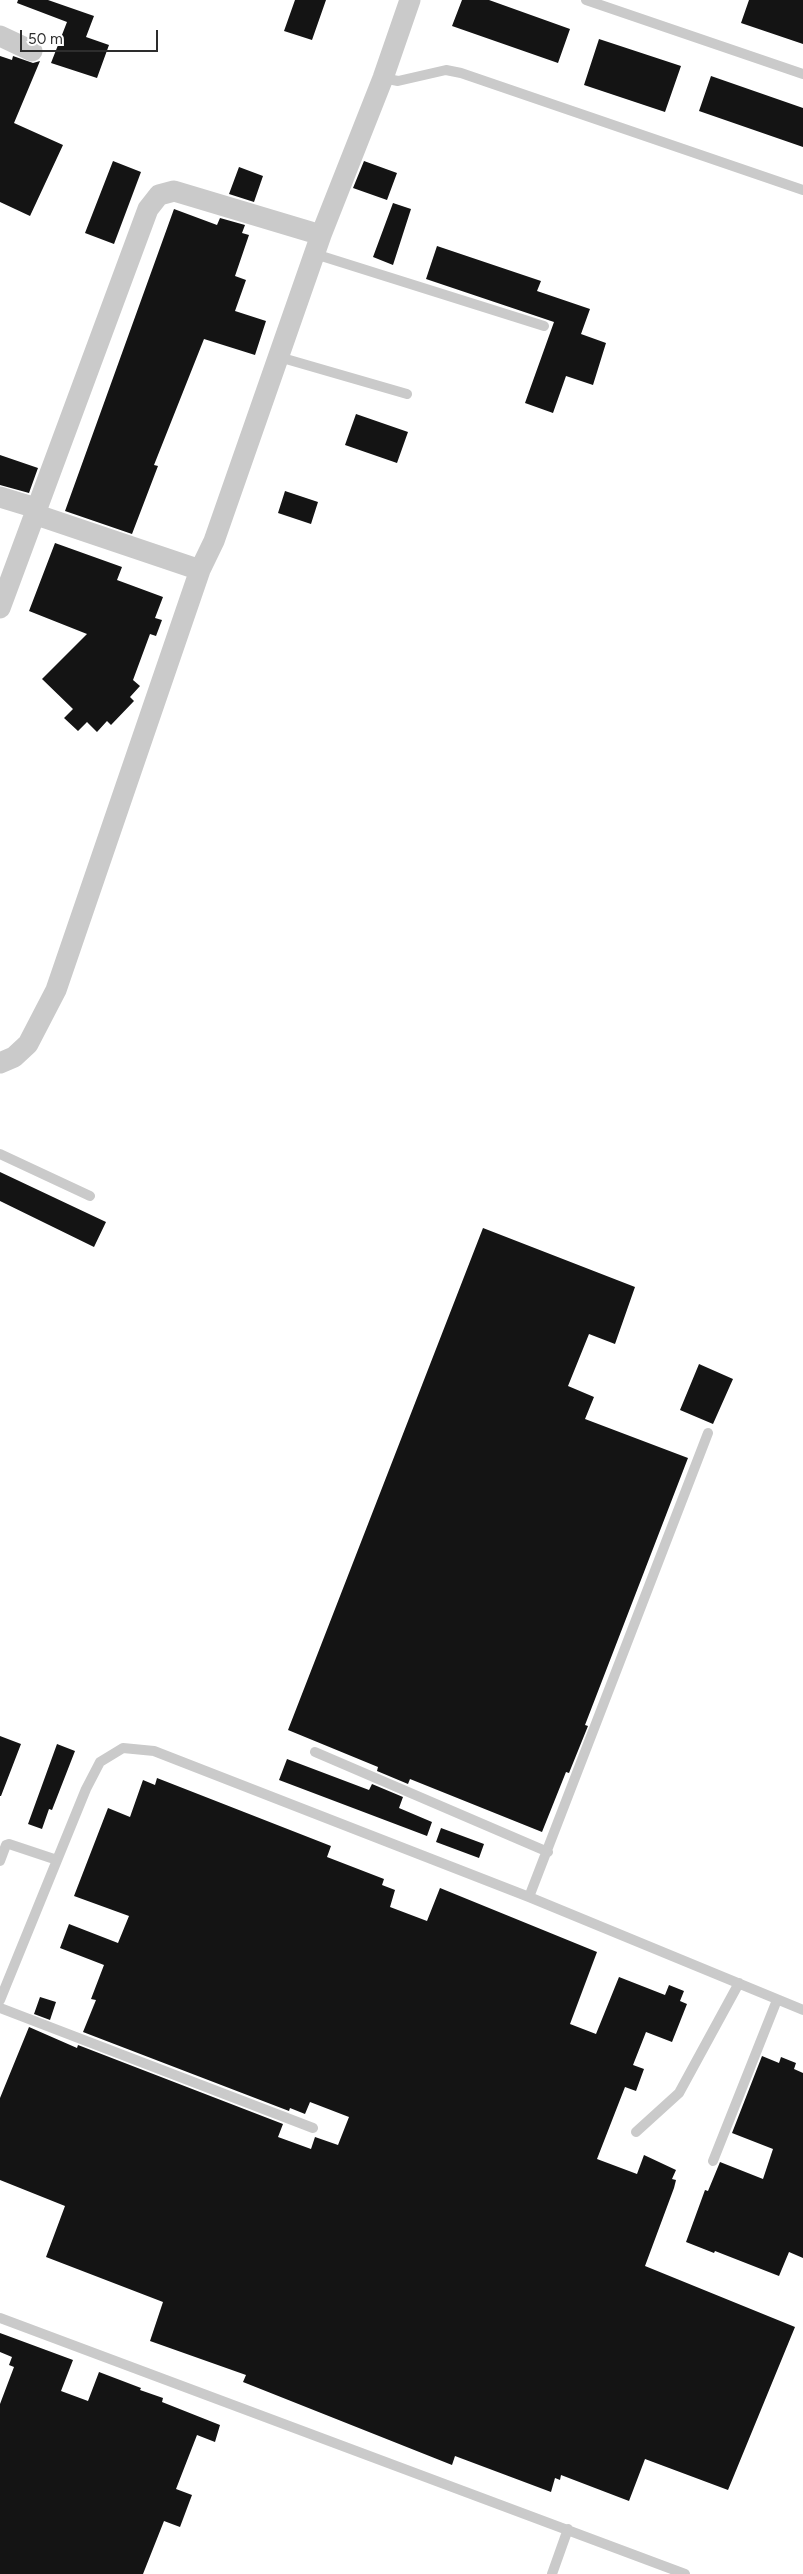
<!DOCTYPE html>
<style>
body{margin:0}
#map{position:relative;width:803px;height:2574px;overflow:hidden;background:#fff;font-family:Figtree,sans-serif}
canvas{display:block}
.scale{position:absolute;left:20px;top:30px;width:138px;height:22px;box-sizing:border-box;border:2px solid #2d2d2d;border-top:0;padding-left:6px;font-size:15px;line-height:18px;white-space:nowrap;color:#2d2d2d;-webkit-text-stroke:4px #fff;paint-order:stroke}
</style>
<div id="map">
<canvas width="803" height="2574"></canvas>
<div class="scale">50 m</div>
</div>
<script>
const context = document.querySelector('canvas').getContext('2d');
context.lineJoin = 'round';
function fillPath(path, color) { context.fillStyle = color; context.fill(path, 'evenodd'); }
const toPath = rows => new Path2D(rows.map(r => 'M' + r).join(''));
function trace(path, color, width, dash) { context.strokeStyle = color; context.lineWidth = width; context.lineCap = dash ? 'butt' : 'round'; context.setLineDash(dash || []); context.stroke(path); }
const building = toPath([
 [18,0,48,0,94,16,86,37,109,45,97,78,51,63,67,22,17,3],
 [295,0,326,0,312,40,284,31],
 [462,0,489,0,570,29,558,63,452,26],
 [749,0,803,0,803,44,741,23],
 [599,39,681,66,665,112,584,85],
 [0,56,12,60,13,56,33,63,40,61,14,123,63,145,30,216,0,202],
 [711,76,803,108,803,147,699,111],
 [113,161,141,172,114,244,85,233],
 [364,161,397,173,387,200,353,188],
 [239,167,263,176,254,202,229,194],
 [393,203,411,209,393,265,373,257],
 [174,209,217,225,220,218,245,225,242,233,249,235,235,276,246,280,235,311,266,321,255,355,204,339,154,465,158,466,132,534,65,511],
 [437,246,541,281,537,291,590,309,581,334,606,343,593,385,566,376,553,413,525,403,554,322,426,279],
 [356,414,408,432,397,463,345,445],
 [0,455,38,468,29,493,0,485],
 [285,491,318,502,311,524,278,513],
 [55,543,122,567,117,580,163,597,155,618,162,620,156,636,150,634,133,680,140,686,130,697,134,701,111,725,107,721,97,732,87,722,78,731,64,718,73,709,42,679,87,634,29,611],
 [0,1172,106,1222,94,1247,0,1201],
 [483,1228,635,1287,615,1344,589,1334,568,1386,594,1397,585,1419,688,1458,585,1725,588,1726,569,1773,566,1772,542,1832,410,1779,408,1784,377,1771,378,1767,288,1730],
 [699,1364,733,1379,713,1424,680,1410],
 [0,1736,21,1744,1,1796,0,1796],
 [57,1744,75,1751,52,1810,49,1809,42,1829,28,1824],
 [287,1759,369,1790,372,1784,403,1797,399,1808,432,1822,427,1836,279,1780],
 [157,1778,331,1846,327,1857,384,1879,382,1885,395,1890,390,1907,427,1921,440,1888,597,1952,570,2024,596,2034,619,1977,665,1995,669,1985,684,1991,680,2001,687,2004,672,2042,646,2032,633,2065,644,2069,636,2091,625,2087,597,2159,637,2174,644,2155,676,2170,672,2179,676,2180,674,2188,645,2266,795,2327,728,2490,645,2459,629,2501,561,2475,560,2480,555,2478,551,2492,455,2456,452,2465,243,2382,246,2375,150,2341,163,2302,46,2257,65,2206,0,2180,0,2098,29,2027,77,2048,78,2045,283,2124,278,2137,311,2149,315,2137,338,2145,349,2117,310,2102,305,2114,290,2108,289,2111,83,2032,96,2000,91,1999,104,1965,60,1948,69,1924,118,1943,129,1916,74,1896,108,1808,130,1817,143,1780,155,1785],
 [441,1828,484,1844,479,1858,436,1842],
 [40,1997,56,2002,50,2020,34,2014],
 [762,2056,779,2063,781,2057,796,2063,794,2069,803,2073,803,2258,789,2252,779,2276,715,2251,714,2253,686,2242,705,2190,708,2191,720,2162,763,2179,773,2149,732,2133],
 [0,2333,73,2360,61,2391,88,2401,99,2372,141,2388,140,2390,163,2398,162,2402,220,2425,215,2442,197,2435,176,2489,192,2495,180,2527,164,2521,143,2574,0,2574,0,2404,14,2367,9,2365,12,2357,0,2352]
]);
const lane = toPath([
 [586,0,803,74],
 [383,78,398,81,446,70,461,73,803,190],
 [315,254,544,326],
 [279,357,407,394],
 [0,1154,90,1196],
 [315,1752,548,1852],
 [0,1861,6,1845,9,1844,57,1860],
 [529,1897,708,1433],
 [0,2000,86,1789,100,1762,123,1748,154,1751,529,1897,803,2010],
 [0,2008,313,2128],
 [636,2132,679,2093,739,1983],
 [713,2161,777,2000],
 [0,2318,685,2574],
 [552,2574,568,2529]
]);
const street = toPath([
 [0,36,32,51],
 [0,497,36,508],
 [34,514,200,570],
 [0,608,148,209,159,195,174,191,321,235],
 [0,1063,14,1057,28,1044,56,990,200,570,214,541,321,235,383,78,410,0]
]);
fillPath(building, '#141414');
trace(lane, '#cacaca', 10);
trace(street, '#cacaca', 21);
</script>
